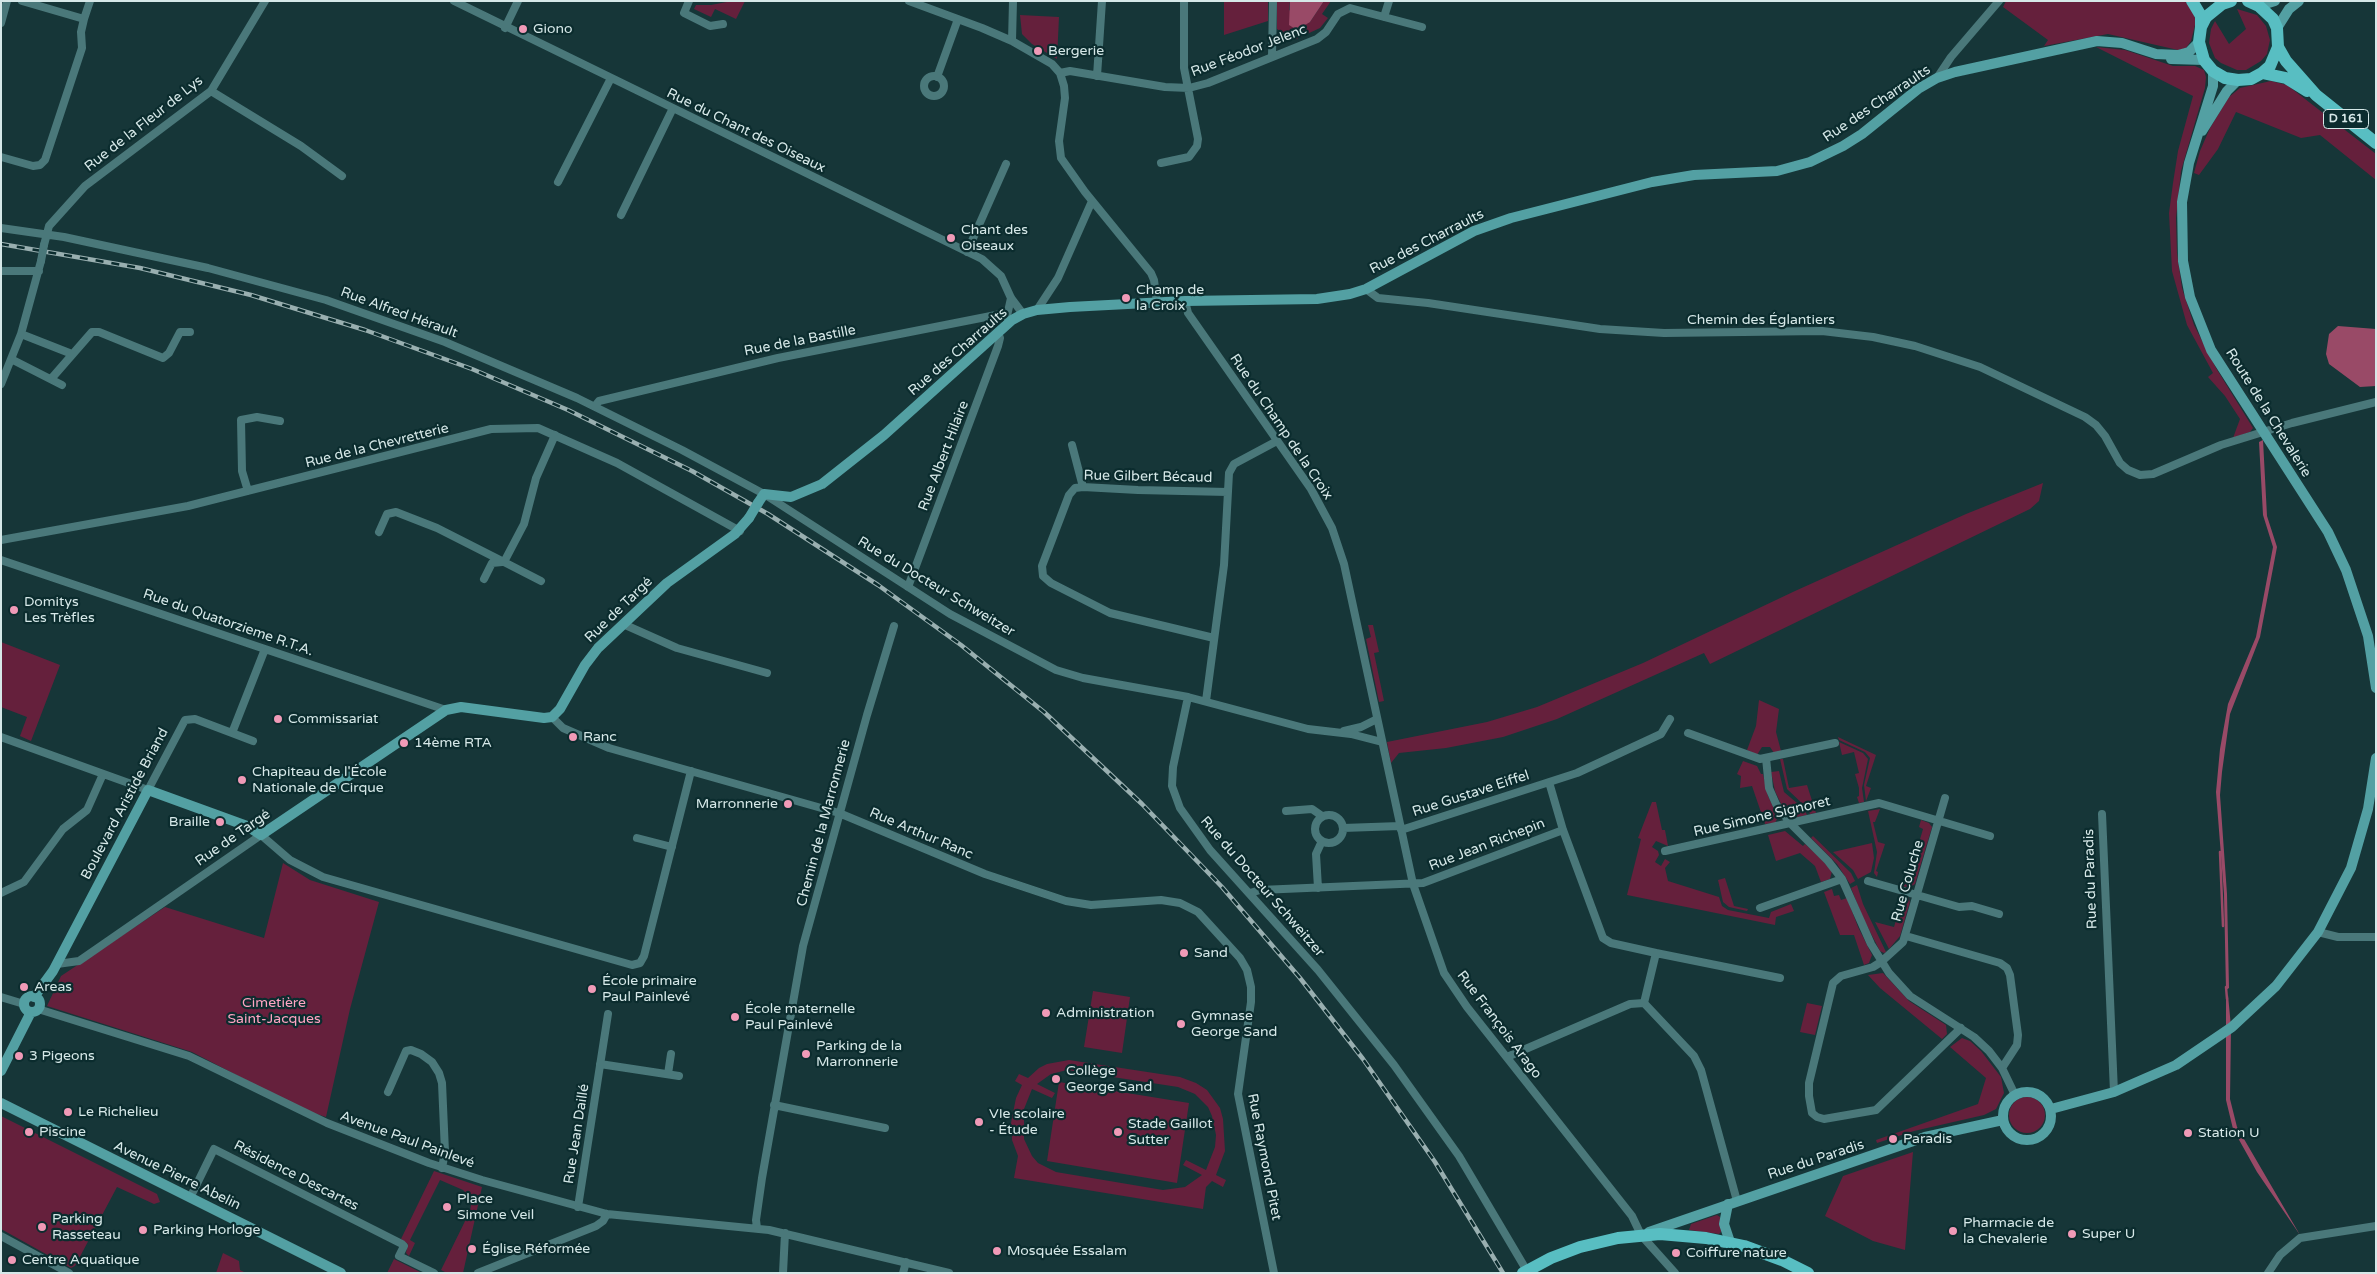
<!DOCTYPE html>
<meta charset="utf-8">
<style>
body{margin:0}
#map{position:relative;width:2377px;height:1274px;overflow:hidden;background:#163638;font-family:"Varela Round",sans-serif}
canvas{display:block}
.frame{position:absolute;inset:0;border:2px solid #d6e8e8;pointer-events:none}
</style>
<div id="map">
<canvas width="2377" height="1274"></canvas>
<div class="frame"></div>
</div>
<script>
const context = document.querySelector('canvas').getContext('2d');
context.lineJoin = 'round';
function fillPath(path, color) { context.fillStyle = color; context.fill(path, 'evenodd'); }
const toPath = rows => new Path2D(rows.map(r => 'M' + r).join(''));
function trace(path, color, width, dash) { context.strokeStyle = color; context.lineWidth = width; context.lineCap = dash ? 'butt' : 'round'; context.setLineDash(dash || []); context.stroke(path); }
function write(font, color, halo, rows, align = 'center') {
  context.font = font + ' "Varela Round",sans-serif'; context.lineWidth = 4.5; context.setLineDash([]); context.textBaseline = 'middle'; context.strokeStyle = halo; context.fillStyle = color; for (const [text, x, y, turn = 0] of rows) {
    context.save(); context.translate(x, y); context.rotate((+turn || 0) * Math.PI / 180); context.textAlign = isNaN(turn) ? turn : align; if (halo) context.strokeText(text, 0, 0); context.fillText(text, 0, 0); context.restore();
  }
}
const green = toPath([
 [732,1,745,1,736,19,715,9,711,17,694,9,696,5,711,5],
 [1224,1,1268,1,1268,21,1224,35],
 [1277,1,1290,1,1289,10,1310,22,1324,1,1331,1,1322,14,1328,18,1320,28,1294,40,1277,29],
 [2006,1,2185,1,2193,12,2196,21,2191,41,2186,48,2178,50,2108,34,2044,46,2048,40,2003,7],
 [2237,9,2257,15,2266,26,2270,40,2267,54,2261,61,2246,70,2237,70,2221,63,2215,58,2209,43,2211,29,2215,21,2229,44,2246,29],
 [1020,15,1059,17,1057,59,1032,44,1022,34],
 [2096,47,2125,50,2173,66,2195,66,2204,70,2206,77,2205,88,2181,171,2176,218,2177,253,2182,288,2194,325,2216,368,2253,428,2250,432,2233,438,2240,419,2225,396,2208,377,2213,373,2187,325,2172,271,2169,213,2173,183,2178,151,2193,96],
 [2271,81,2287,85,2376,154,2376,180,2320,135,2301,138,2236,112,2218,149,2199,175,2194,173,2200,151,2210,128,2229,97,2240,88],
 [2043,483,2039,501,2030,509,1710,664,1704,653,1557,719,1503,737,1446,748,1399,753,1391,763,1387,742,1487,722,1537,707,1643,663,1795,591,1966,514],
 [1368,625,1373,625,1379,652,1374,653,1384,701,1379,702,1366,639,1371,637],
 [1,642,60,665,31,741,20,736,27,717,1,707],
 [1759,700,1779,709,1776,732,1781,751,1774,753,1770,747,1762,747,1757,755,1747,750,1756,726],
 [1838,737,1876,755,1866,786,1871,788,1866,801,1864,785,1870,758,1865,752,1839,740],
 [1839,742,1863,753,1868,759,1862,788,1864,802,1859,803,1857,797,1859,796,1859,788,1855,774,1859,773,1854,752,1842,755],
 [1783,759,1789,788,1807,785,1816,813,1810,814,1807,808,1787,789,1780,759],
 [1743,761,1757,766,1761,774,1763,774,1768,796,1778,817,1775,823,1765,824,1752,786,1740,788,1741,776,1737,774],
 [1779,771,1784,792,1804,809,1807,815,1792,818,1782,806,1775,791,1771,772],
 [1652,802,1656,802,1662,830,1665,830,1668,846,1656,841,1652,847,1658,851,1659,855,1655,862,1661,866,1665,859,1670,862,1665,868,1668,881,1719,897,1722,906,1728,910,1769,918,1771,912,1791,904,1794,911,1776,917,1775,925,1627,895,1641,839,1638,838],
 [1880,809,1875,822,1873,822,1878,842,1885,844,1876,871,1878,872,1877,877,1874,873,1877,852,1868,811],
 [1921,820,1929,823,1932,827,1915,884,1909,888,1903,886,1904,880,1908,880,1923,829,1919,827],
 [1785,831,1803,846,1805,844,1820,858,1832,871,1830,879,1821,882,1815,866,1800,853,1776,861,1768,835],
 [1813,836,1851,873,1855,881,1850,884,1837,864,1811,838],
 [1872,843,1874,858,1871,872,1858,879,1853,870,1833,852],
 [283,863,310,880,379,902,350,1009,326,1117,304,1110,192,1052,47,1006,61,976,165,907,264,938],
 [1725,878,1734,906,1748,909,1747,911,1729,907,1723,902,1718,880],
 [1857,885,1863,904,1886,952,1884,953,1880,951,1863,918,1851,888],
 [1832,889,1834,896,1839,895,1841,900,1847,898,1858,927,1872,955,1869,963,1864,965,1854,935,1840,935,1824,892],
 [1900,894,1908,896,1910,902,1900,936,1889,949,1875,922,1894,927,1902,900,1899,899],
 [1883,973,1909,1001,1946,1025,1947,1034,1942,1039,1880,988,1868,975],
 [1093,991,1130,997,1122,1053,1084,1047],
 [1807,1003,1822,1006,1815,1035,1800,1032],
 [1962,1038,1970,1041,1981,1051,2001,1077,2004,1093,1996,1109,1984,1115,1914,1131,1877,1143,1876,1140,1978,1104,1986,1078,1950,1047],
 [1069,1060,1180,1077,1196,1083,1207,1090,1220,1108,1223,1119,1225,1151,1216,1175,1226,1180,1223,1187,1212,1181,1206,1187,1203,1209,1014,1178,1018,1156,1012,1140,1011,1123,1016,1098,1022,1085,1015,1081,1019,1074,1028,1078,1039,1068,1047,1064],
 [1067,1070,1178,1087,1195,1094,1208,1107,1212,1116,1216,1135,1215,1147,1206,1170,1186,1160,1183,1165,1202,1175,1185,1187,1163,1190,1056,1172,1038,1163,1032,1156,1024,1139,1024,1109,1032,1089,1052,1098,1055,1093,1037,1084,1051,1074],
 [1059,1082,1189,1103,1177,1183,1047,1161],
 '2009 1115a18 18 0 1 1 36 0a18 18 0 1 1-36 0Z',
 [1,1116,157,1194,160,1202,154,1204,117,1187,75,1266,71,1268,1,1229],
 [1913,1152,1905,1250,1873,1241,1825,1216,1843,1176],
 [434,1171,482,1187,463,1273,447,1273,441,1270,470,1211,472,1199,463,1190,440,1180,410,1240,415,1243,409,1256,406,1253,408,1244,401,1239],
 [1717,1215,1720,1217,1721,1232,1719,1234,1689,1230,1691,1224],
 [223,1253,239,1261,240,1270,246,1273,216,1273],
 [394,1259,422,1273,387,1273]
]);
const water = toPath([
 [1290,1,1324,1,1310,22,1297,30,1289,25],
 [2338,326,2376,329,2376,386,2360,387,2329,364,2326,354,2329,334],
 [2263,440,2267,516,2277,547,2260,637,2230,714,2222,772,2220,795,2227,894,2229,988,2226,990,2224,894,2216,792,2220,749,2228,704,2256,637,2273,547,2263,515,2259,442],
 [2228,995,2231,1027,2230,1099,2237,1127,2300,1235,2257,1172,2233,1129,2226,1100,2226,998]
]);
const stream = toPath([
 [2220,852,2223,926],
 [2226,987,2227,999]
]);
const street = toPath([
 [454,1,982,259,1001,276,1011,298,1023,314],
 [689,1,684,13,710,26,723,24],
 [909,1,982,28,1012,41],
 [1013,1,1012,41,1052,64,1060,73,1064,86,1065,98,1059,141,1061,158,1085,192,1151,273,1154,280,1157,303],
 [1384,17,1389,1],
 [84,19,90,1],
 [1,23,7,1],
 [505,28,518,1],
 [1272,57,1273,1],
 [1060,73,1070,71,1165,87,1189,88,1208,83,1317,39,1326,32,1338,14,1350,8,1422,27],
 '924 86a10 10 0 1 1 20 0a10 10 0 1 1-20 0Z',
 [1097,76,1102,1],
 [937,77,958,19],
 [1937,78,1951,57,1999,1],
 [211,91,301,146,342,176],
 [1,157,33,166,40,165,45,160,82,48,81,32,84,19,22,1],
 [1161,163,1189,157,1197,146,1198,139,1184,68,1184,1],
 [558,182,611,78],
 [621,215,673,108],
 [1,228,64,237,208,268,326,300,445,342,577,398,682,450,764,494,950,614,1056,670,1083,678,1188,697,1173,767,1172,786,1180,808,1210,850,1318,970,1394,1065,1459,1156,1527,1271],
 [44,245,49,226,85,186,211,91,265,1],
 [967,252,1006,164],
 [1,271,39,271],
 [1366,289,1378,298,1428,303,1600,329,1664,333,1822,331,1873,337,1915,346,1980,367,2085,417,2096,425,2105,436,2120,463,2128,470,2140,475,2153,474,2221,445,2292,423,2376,402],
 [1185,301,1188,313,1311,489,1332,528,1344,564,1413,884,1444,973,1467,1007,1632,1216,1641,1235,1675,1273],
 [1037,310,1058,278,1092,201],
 [1007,316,1011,298],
 [21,334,72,354],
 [11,359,62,385],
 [51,379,92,332,99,332,163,358,169,353,180,332,190,332],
 [1,384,21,334,41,261],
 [595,406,599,401,778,358,1001,314,1012,320],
 [1072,445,1083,487],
 [248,491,242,471,241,420,257,417,280,421],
 [379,532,387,514,396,512,437,528,504,562],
 [1,540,188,506,491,429,538,428,617,463,740,531],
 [1,560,446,710],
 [484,579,492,563,502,562],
 [541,581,504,562,524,524,536,478,555,435],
 [908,587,998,346,1000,338,998,333],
 [623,624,677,648,767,673],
 [1214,638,1110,613,1051,583,1043,576,1042,566,1069,495,1075,488,1083,487,1138,490,1228,492],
 [1188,697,1308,729,1351,734,1382,742],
 [1206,701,1224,565,1229,473,1234,464,1277,441],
 [552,717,563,728,609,748,839,813,985,874,1066,901,1091,905,1161,900,1180,903,1198,912,1240,958,1247,970,1251,987,1251,1002,1238,1094,1274,1273],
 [1344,731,1361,727,1377,719],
 [232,733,253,741],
 [1688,733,1760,759,1835,743],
 [1,737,148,790,185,720,195,719,232,733,265,649],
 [1766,758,1769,788,1776,804,1790,823,1828,861,1842,879,1871,944,1889,973,1910,996,1974,1037,1989,1051,2002,1068,2015,1095],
 [1549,782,1563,830,1603,938,1611,943,1656,953,1644,1003],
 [1945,798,1903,942,1881,962,1873,967,1841,976,1833,983,1809,1083,1809,1096,1812,1113,1817,1117,1824,1119,1876,1110,1961,1028],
 [1286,811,1312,809,1322,816],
 [2102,814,2114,1092],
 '1315 829a14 14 0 1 1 28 0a14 14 0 1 1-28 0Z',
 [1343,828,1400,826],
 [1401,830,1577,773,1661,734,1670,719],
 [637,838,672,847],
 [1665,851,1879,803,1990,836],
 [1868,881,1959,907,1972,906,1999,914],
 [1318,888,1316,854,1322,841],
 [1,893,24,882,63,829,87,810,103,774],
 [1250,893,1260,890,1423,883,1563,830],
 [1760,908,1842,879],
 [2318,932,2338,937,2376,937],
 [1906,936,2000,963,2007,968,2010,975,2018,1035,2017,1045,2002,1068],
 [1656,953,1780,978],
 [57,964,79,961,261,835,290,860,323,877,632,965,640,963,644,956,691,771],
 [1,997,24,1004],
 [38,1009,189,1056,327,1123,429,1163,482,1180,607,1214,769,1230,949,1273],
 [1507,1057,1630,1004,1644,1003,1694,1056,1701,1070,1737,1201],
 [600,1064,679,1076],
 [668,1074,671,1054],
 [388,1092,406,1051,411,1050,421,1054,432,1062,439,1073,442,1083,445,1152,442,1168],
 [774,1105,885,1128],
 [190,1198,214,1149,402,1244,404,1246,399,1256,434,1273],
 [578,1207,608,1014],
 [757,1228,756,1220,762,1178,803,946,867,715,894,626],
 [1,1236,69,1273],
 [478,1273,596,1226,603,1221,607,1214],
 [783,1273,785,1233],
 [903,1273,906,1262],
 [2268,1273,2280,1255,2300,1238,2376,1226]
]);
const secondary = toPath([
 [2259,6,2275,1],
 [2277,28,2289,9,2299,1],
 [2171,59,2204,60],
 [2213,71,2213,86,2189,163,2182,202,2183,261,2190,297,2211,350,2328,532,2346,570,2368,636,2376,688],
 [2202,131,2227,91,2238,80],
 [758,503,764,494,791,497,822,484,884,435,1012,320,1023,314,1037,310,1070,307,1185,301,1317,299,1350,294,1366,289,1474,231,1511,218,1652,182,1694,175,1777,171,1810,162,1843,146,1862,134,1918,89,1937,78,1955,72,2097,41,2122,43,2156,54,2178,55,2189,52,2199,42],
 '24 1004a8 8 0 1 1 16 0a8 8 0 1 1-16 0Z',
 [34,997,53,971,148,790,247,826,261,835,446,710,461,707,544,718,552,717,560,709,585,665,598,648,667,583,735,534,749,518],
 [1,1071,31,1012],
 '2003 1116a24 24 0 1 1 48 0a24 24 0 1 1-48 0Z',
 [1,1103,341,1273],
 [2051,1109,2114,1092,2176,1065,2232,1027,2276,986,2318,932,2351,868,2368,809,2376,758],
 [1728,1204,1724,1224,1730,1242],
 [1649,1232,1925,1137,2003,1120]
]);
const primary = toPath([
 [2192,1,2201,16,2201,27],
 [2231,1,2222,4,2206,17,2201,27,2199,42,2204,60,2213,71,2225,78,2238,80,2251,79,2262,73,2270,66,2278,47,2277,28,2273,19,2259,6,2248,1],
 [2278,47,2286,61,2316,95,2376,143],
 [2262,73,2286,78,2307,91],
 [1523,1273,1551,1258,1580,1247,1618,1238,1660,1234,1706,1238,1744,1246,1782,1260,1808,1273]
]);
const rail = toPath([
 [1,244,140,268,251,295,365,330,472,369,568,410,692,471,768,514,878,585,961,645,1044,712,1142,804,1222,887,1300,978,1363,1059,1435,1162,1503,1273]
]);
const streetBridge = toPath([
 [41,261,44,245]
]);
const secondaryBridge = toPath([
 [749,518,758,503]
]);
const markers = [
 [523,29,5,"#f09ab7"],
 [1038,51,5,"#f09ab7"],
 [951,238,5,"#f09ab7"],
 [1126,298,5,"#f09ab7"],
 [14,610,5,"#f09ab7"],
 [278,719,5,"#f09ab7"],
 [573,737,5,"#f09ab7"],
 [404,743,5,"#f09ab7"],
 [242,780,5,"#f09ab7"],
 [788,804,5,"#f09ab7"],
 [220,822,5,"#f09ab7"],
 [1184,953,5,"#f09ab7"],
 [24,987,5,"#f09ab7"],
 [592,989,5,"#f09ab7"],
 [1046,1013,5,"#f09ab7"],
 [735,1017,5,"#f09ab7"],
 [1181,1024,5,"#f09ab7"],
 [806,1054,5,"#f09ab7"],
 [19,1056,5,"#f09ab7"],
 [1056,1079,5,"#f09ab7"],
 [68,1112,5,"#f09ab7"],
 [979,1122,5,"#f09ab7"],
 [29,1132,5,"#f09ab7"],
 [1118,1132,5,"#f09ab7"],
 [2188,1133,5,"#f09ab7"],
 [1893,1139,5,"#f09ab7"],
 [447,1207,5,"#f09ab7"],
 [42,1227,5,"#f09ab7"],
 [143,1230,5,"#f09ab7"],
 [1953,1231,5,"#f09ab7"],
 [2072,1234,5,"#f09ab7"],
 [472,1249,5,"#f09ab7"],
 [997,1251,5,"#f09ab7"],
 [1676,1253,5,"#f09ab7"],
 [12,1260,5,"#f09ab7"]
];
const shields = [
 [2346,119,45]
];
const shieldNames = [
 ["D 161",2346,119]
];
const poiNames = [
 ["Giono",533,29],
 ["Bergerie",1048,51],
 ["Chant des",961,230],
 ["Oiseaux",961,246],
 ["Champ de",1136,290],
 ["la Croix",1136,306],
 ["Domitys",24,602],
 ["Les Trèfles",24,618],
 ["Commissariat",288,719],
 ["Ranc",583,737],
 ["14ème RTA",414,743],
 ["Chapiteau de l'École",252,772],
 ["Nationale de Cirque",252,788],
 ["Marronnerie",778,804,"right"],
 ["Braille",210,822,"right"],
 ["Sand",1194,953],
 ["École primaire",602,981],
 ["Paul Painlevé",602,997],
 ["Areas",34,987],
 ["École maternelle",745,1009],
 ["Paul Painlevé",745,1025],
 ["Administration",1056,1013],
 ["Gymnase",1191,1016],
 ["George Sand",1191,1032],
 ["Parking de la",816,1046],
 ["Marronnerie",816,1062],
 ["3 Pigeons",29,1056],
 ["Collège",1066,1071],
 ["George Sand",1066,1087],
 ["Le Richelieu",78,1112],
 ["VIe scolaire",989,1114],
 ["- Étude",989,1130],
 ["Stade Gaillot",1128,1124],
 ["Sutter",1128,1140],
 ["Piscine",39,1132],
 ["Station U",2198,1133],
 ["Paradis",1903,1139],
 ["Place",457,1199],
 ["Simone Veil",457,1215],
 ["Parking",52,1219],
 ["Rasseteau",52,1235],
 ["Pharmacie de",1963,1223],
 ["la Chevalerie",1963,1239],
 ["Parking Horloge",153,1230],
 ["Super U",2082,1234],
 ["Église Réformée",482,1249],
 ["Mosquée Essalam",1007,1251],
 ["Coiffure nature",1686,1253],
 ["Centre Aquatique",22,1260]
];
const streetNames = [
 ["Rue Féodor Jelenc",1249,51,-21],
 ["Rue des Charraults",1877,104,-34],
 ["Rue de la Fleur de Lys",144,124,-38],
 ["Rue du Chant des Oiseaux",746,131,26],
 ["Rue des Charraults",1427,242,-27],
 ["Rue Alfred Hérault",399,313,20],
 ["Chemin des Églantiers",1761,320],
 ["Rue de la Bastille",800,341,-11],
 ["Rue des Charraults",958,352,-41],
 ["Route de la Chevalerie",2268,413,58],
 ["Rue du Champ de la Croix",1281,427,56],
 ["Rue de la Chevretterie",377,446,-14],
 ["Rue Albert Hilaire",944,456,-69],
 ["Rue Gilbert Bécaud",1148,477,1],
 ["Rue du Docteur Schweitzer",936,587,31],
 ["Rue de Targé",619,610,-44],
 ["Rue du Quatorzieme R.T.A.",228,623,19],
 ["Rue Gustave Eiffel",1471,794,-18],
 ["Boulevard Aristide Briand",125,804,-62],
 ["Rue Simone Signoret",1762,817,-13],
 ["Chemin de la Marronnerie",824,823,-75],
 ["Rue Arthur Ranc",921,834,23],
 ["Rue de Targé",233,838,-35],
 ["Rue Jean Richepin",1487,845,-21],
 ["Rue du Paradis",2091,879,-92],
 ["Rue Coluche",1908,881,-74],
 ["Rue du Docteur Schweitzer",1262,887,49],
 ["Rue François Arago",1499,1025,53],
 ["Rue Jean Daillé",577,1134,-81],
 ["Avenue Paul Painlevé",407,1140,20],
 ["Rue Raymond Pitet",1264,1157,79],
 ["Rue du Paradis",1816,1160,-18],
 ["Avenue Pierre Abelin",177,1176,26],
 ["Résidence Descartes",296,1176,27]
];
const parkNames = [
 ["Cimetière",274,1003],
 ["Saint-Jacques",274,1019]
];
fillPath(green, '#65203c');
fillPath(water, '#994a67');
trace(stream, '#994a67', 2.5);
trace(street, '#4a787a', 8);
trace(secondary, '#53a0a3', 10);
trace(primary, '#58bec2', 12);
trace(rail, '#99afb0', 4.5);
trace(rail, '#0b2c2e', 2.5, [8]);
trace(streetBridge, '#4a787a', 8);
trace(secondaryBridge, '#53a0a3', 10);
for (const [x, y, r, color] of markers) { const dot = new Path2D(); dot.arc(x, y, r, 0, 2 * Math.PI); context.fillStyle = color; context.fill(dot); trace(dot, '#0b2c2e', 2); }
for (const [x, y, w] of shields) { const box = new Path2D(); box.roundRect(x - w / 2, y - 9.5, w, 19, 4); context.fillStyle = '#0b2c2e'; context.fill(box); trace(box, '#d6e8e8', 1); }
write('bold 12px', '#d6e8e8', null, shieldNames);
write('14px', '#d6e8e8', '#0b2c2e', poiNames, 'left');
write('14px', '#d6e8e8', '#0b2c2e', streetNames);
write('14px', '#ffa4c2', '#0b2c2e', parkNames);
</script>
